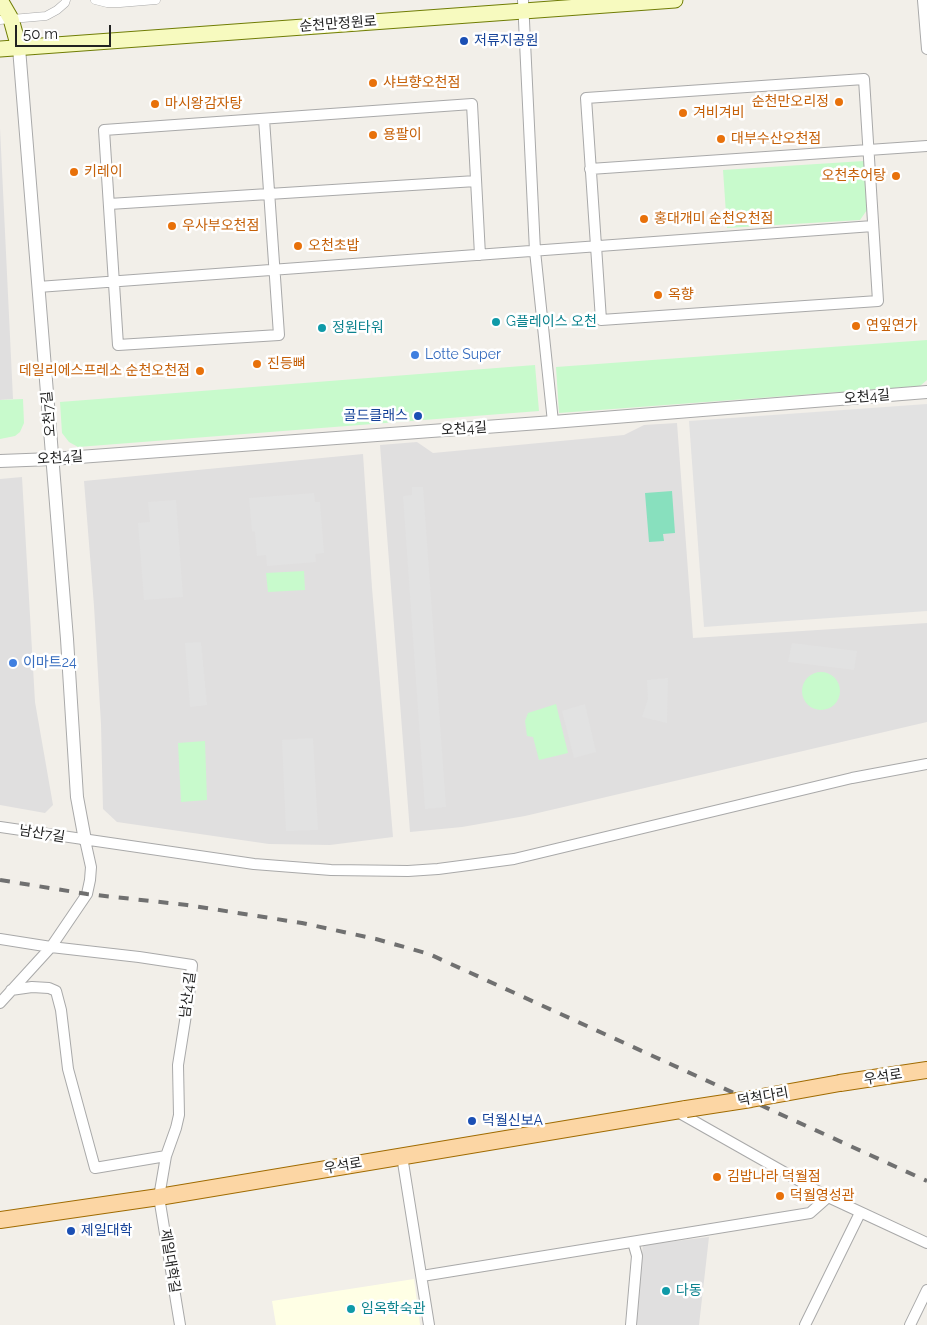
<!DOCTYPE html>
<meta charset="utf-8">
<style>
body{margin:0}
#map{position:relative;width:927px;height:1325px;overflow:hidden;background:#f2efe9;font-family:Raleway,sans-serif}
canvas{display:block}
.scale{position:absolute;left:15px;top:25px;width:96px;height:22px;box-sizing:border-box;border:2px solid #222;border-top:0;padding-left:6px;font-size:15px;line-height:18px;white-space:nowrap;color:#222;-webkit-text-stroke:4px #fff;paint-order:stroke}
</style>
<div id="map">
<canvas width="927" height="1325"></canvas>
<div class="scale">50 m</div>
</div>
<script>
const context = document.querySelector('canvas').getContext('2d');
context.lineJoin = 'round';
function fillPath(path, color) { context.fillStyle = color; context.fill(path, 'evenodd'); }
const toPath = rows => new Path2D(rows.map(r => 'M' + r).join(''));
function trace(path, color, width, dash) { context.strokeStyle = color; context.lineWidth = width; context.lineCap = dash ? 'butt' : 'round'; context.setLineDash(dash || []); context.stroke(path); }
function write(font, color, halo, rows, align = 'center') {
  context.font = font + ' Raleway,"Noto Sans KR",sans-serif'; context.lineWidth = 5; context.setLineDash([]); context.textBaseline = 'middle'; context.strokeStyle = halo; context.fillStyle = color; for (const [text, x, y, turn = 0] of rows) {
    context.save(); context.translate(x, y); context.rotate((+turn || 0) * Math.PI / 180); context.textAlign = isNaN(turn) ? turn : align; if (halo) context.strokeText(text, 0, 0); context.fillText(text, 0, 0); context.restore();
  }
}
const residential = toPath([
 [0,128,13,399,0,400],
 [677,423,693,638,927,623,927,722,525,816,462,827,410,832,380,445,417,442,433,453,624,435,644,425],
 [363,454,372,588,393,837,330,845,269,844,117,822,103,809,101,724,94,606,84,481],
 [22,477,35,702,53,805,45,813,0,805,0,479],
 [709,1237,699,1325,633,1325,643,1245]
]);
const education = toPath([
 [414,1279,420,1325,276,1325,272,1301]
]);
const park = toPath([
 [864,161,867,210,860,220,727,228,723,170],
 [927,340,927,380,920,386,559,413,556,367],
 [535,365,539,411,78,447,69,442,62,433,60,402],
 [23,399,24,423,20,432,15,436,0,439,0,400],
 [304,571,305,590,268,592,266,573],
 '802 691a19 19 0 1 1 38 0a19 19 0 1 1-38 0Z',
 [556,704,568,753,539,760,533,737,527,736,525,721,528,713],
 [205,741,207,800,181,802,178,743]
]);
const pitch = toPath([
 [672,491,675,533,663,534,664,541,649,542,645,493]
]);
const parking = toPath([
 [927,404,927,611,704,627,689,421],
 [412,487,423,487,446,807,425,809,403,496,412,495],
 [314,493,315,502,320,502,324,553,315,554,316,562,267,566,266,555,257,556,255,532,252,531,249,498],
 [176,500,183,597,144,600,138,523,150,522,148,502],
 [201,642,207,705,190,707,185,643],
 [792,643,857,651,854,670,788,662],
 [668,678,667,723,642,717,648,699,647,680],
 [585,704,596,752,574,758,562,711],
 [313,738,318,830,286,831,282,740]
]);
const pedestrian = toPath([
 [95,0,107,3,120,3,156,0],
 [0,20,46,16,57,10,65,3,66,0]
]);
const minor = toPath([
 [523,0,535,251,553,422],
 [923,0,927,49],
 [864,79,878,301,601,320,586,98,864,79],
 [264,119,279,335,118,345,104,130,472,104,480,255],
 [590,169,927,146],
 [109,204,476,181],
 [38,287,873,226],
 [0,827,254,864,331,870,408,871,438,869,514,859,852,778,927,764],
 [0,939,51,947,139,957,192,965,189,996,178,1065,179,1115,176,1128,166,1156],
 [11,990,32,987,49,988,56,991,61,1010,68,1069,95,1168,166,1156,159,1197,180,1325],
 [0,1003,51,947,87,894,90,880,91,867,85,840],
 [676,1111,828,1197,927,1243],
 [402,1156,429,1325],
 [422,1276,810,1213,828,1197],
 [631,1325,637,1256,633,1242],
 [805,1325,860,1213],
 [910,1325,927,1290]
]);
const tertiary = toPath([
 [19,48,67,639,77,797,85,840],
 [0,461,52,459,553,422,927,392]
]);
const secondary = toPath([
 [0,0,11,19,19,48],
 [0,49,675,0]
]);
const primary = toPath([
 [840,1083,927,1070],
 [0,1220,159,1197,686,1109]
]);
const rail = toPath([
 [0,880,87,894,187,905,302,923,376,939,429,954,927,1181]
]);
const primaryBridge = toPath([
 [686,1109,751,1099,840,1083]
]);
const markers = [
 [464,41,5,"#1a4fb4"],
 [373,83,5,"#e8710a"],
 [839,102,5,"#e8710a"],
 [155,104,5,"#e8710a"],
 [683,113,5,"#e8710a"],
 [373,135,5,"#e8710a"],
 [721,139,5,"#e8710a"],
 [74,172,5,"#e8710a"],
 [896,176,5,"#e8710a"],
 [644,219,5,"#e8710a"],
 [172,226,5,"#e8710a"],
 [298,246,5,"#e8710a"],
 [658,295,5,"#e8710a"],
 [496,322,5,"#0f9aa8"],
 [856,326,5,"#e8710a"],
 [322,328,5,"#0f9aa8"],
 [415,355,5,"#3f7fe0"],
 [257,364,5,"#e8710a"],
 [200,371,5,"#e8710a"],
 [418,416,5,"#1a4fb4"],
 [13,663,5,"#3f7fe0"],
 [472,1121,5,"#1a4fb4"],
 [717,1177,5,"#e8710a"],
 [780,1196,5,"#e8710a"],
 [71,1231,5,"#1a4fb4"],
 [666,1291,5,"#0f9aa8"],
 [351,1309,5,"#0f9aa8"]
];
const streetNames = [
 ["순천만정원로",338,24,-4],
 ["오천4길",867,397,-5],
 ["오천7길",49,414,-95],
 ["오천4길",464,429,-4],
 ["오천4길",60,458,-4],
 ["남산7길",42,834,9],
 ["남산4길",188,995,-83],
 ["우석로",883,1077,-9],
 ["덕척다리",763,1097,-10],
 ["우석로",343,1166,-10],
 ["제일대학길",170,1261,81]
];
const transitNames = [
 ["저류지공원",474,41],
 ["골드클래스",408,416,"right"],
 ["덕월신보A",482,1121],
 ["제일대학",81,1231]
];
const foodNames = [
 ["샤브향오천점",383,83],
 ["순천만오리정",829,102,"right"],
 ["마시왕감자탕",165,104],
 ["겨비겨비",693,113],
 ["용팔이",383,135],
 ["대부수산오천점",731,139],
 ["키레이",84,172],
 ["오천추어탕",886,176,"right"],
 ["홍대개미 순천오천점",654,219],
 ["우사부오천점",182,226],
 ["오천초밥",308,246],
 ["옥향",668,295],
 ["연잎연가",866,326],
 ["진등뼈",267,364],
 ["데일리에스프레소 순천오천점",190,371,"right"],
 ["김밥나라 덕월점",727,1177],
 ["덕월영성관",790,1196]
];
const cultureNames = [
 ["G플레이스 오천",506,322],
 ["정원타워",332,328],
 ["다동",676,1291],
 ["임옥학숙관",361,1309]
];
const shopNames = [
 ["Lotte Super",425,355],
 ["이마트24",23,663]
];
fillPath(residential, '#e0dfdf');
fillPath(education, '#ffffe5');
fillPath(park, '#c8facc');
fillPath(pitch, '#88e0be');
fillPath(parking, '#e2e2e2');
trace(pedestrian, '#a9a9a9', 9);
trace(minor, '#a9a9a9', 12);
trace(tertiary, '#a9a9a9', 14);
trace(secondary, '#707d05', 17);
trace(primary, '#a06b00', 18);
trace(pedestrian, '#fff', 8);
trace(minor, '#fff', 10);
trace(tertiary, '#fff', 12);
trace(secondary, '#f7fabf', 15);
trace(primary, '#fcd6a4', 16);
trace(rail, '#707070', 4, [10, 10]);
trace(primaryBridge, '#a06b00', 18, []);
trace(primaryBridge, '#fcd6a4', 16);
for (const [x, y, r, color] of markers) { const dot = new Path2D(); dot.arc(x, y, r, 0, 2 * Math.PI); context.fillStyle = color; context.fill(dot); trace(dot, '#fff', 2); }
write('14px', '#222', '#fff', streetNames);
write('14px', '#164399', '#fff', transitNames, 'left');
write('14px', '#c56008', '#fff', foodNames, 'left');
write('14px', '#0d838f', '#fff', cultureNames, 'left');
write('14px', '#366cbe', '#fff', shopNames, 'left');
</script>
